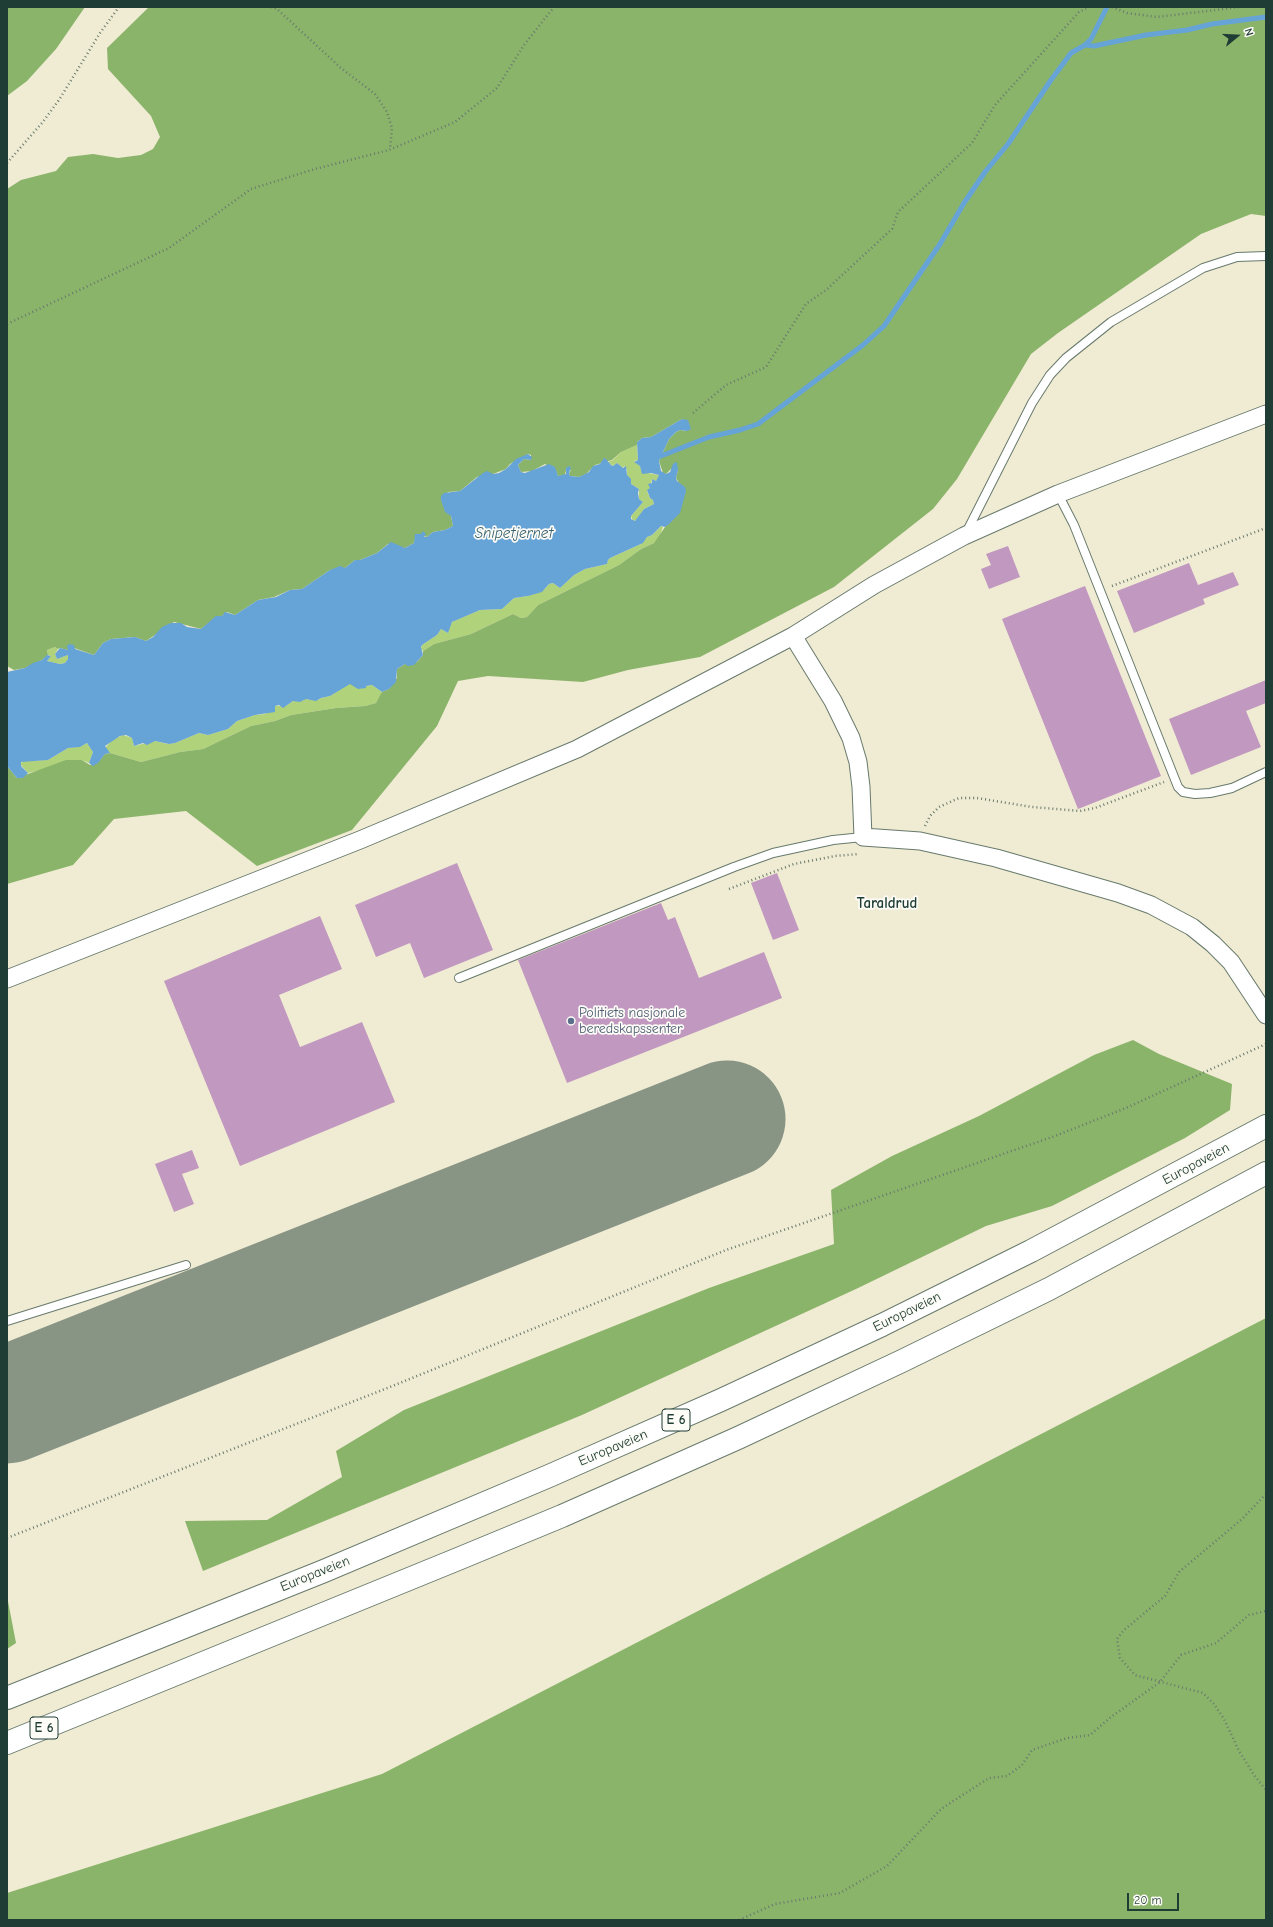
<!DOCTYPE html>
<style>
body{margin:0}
#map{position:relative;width:1273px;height:1927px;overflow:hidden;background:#f0ebd3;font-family:"Comic Neue",sans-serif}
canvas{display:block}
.frame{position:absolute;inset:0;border:8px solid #1f3d34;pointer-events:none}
.north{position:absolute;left:1217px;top:16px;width:40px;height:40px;-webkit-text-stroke:3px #fdfcf7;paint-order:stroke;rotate:72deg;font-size:11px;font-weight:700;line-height:16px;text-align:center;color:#1f3d34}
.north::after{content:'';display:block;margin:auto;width:14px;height:18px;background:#1f3d34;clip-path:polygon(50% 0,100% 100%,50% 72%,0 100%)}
.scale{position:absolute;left:1127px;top:1893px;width:52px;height:18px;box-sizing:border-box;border:2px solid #1f3d34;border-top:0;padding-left:5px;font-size:12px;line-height:14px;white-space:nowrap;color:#1f3d34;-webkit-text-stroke:3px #fdfcf7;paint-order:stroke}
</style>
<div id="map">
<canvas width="1273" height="1927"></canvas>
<div class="frame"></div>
<div class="north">N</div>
<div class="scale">20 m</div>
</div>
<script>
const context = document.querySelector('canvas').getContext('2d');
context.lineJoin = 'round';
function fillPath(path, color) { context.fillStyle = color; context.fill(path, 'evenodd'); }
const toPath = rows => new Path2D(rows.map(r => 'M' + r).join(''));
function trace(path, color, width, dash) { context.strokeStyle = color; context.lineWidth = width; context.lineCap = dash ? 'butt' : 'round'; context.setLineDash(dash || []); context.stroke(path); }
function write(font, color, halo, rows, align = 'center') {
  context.font = font + ' "Comic Neue",sans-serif'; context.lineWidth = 3.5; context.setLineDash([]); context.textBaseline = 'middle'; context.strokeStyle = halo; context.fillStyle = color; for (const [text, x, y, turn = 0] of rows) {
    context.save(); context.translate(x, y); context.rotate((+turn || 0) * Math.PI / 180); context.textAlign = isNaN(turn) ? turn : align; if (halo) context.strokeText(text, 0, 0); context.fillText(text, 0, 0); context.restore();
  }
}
const green = toPath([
 [637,445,638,460,634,461,640,466,642,472,659,475,656,481,652,479,650,488,647,491,650,498,653,500,654,504,644,509,637,520,633,521,631,516,643,502,639,499,639,489,631,484,631,480,627,475,627,470,624,466,623,468,617,463,613,466,608,462,613,460,621,452],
 [661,526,663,527,659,538,654,543,641,549,619,565,538,605,527,617,521,618,513,614,471,634,434,644,423,651,421,649,422,645,437,635,441,629,448,633,450,624,454,621,480,610,502,609,514,598,528,596,545,589,549,584,553,583,560,588,574,575,585,569,607,564,608,560,610,558,641,544,647,537,652,535],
 [55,647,58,649,55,654,57,659,68,655,69,658,65,663,60,664,47,661,51,656,48,655,47,650],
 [350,683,365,688,366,686,372,685,382,692,381,696,376,703,365,706,336,708,291,715,275,721,251,726,203,749,180,752,141,762,110,753,105,748,112,740,123,735,132,738,134,746,155,741,168,744,175,743,199,733,208,735,228,729,237,721,255,715,265,714,275,706,286,706,293,701,302,701,305,699,318,700,321,698,330,696],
 [87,743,93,752,89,763,82,760,28,773,20,764,23,761,48,760,68,748,82,746]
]);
const forest = toPath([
 [7,7,85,7,56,49,27,81,7,96],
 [149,7,1266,7,1266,216,1251,214,1201,234,1058,333,1031,354,957,479,933,509,834,587,700,657,628,670,583,682,488,676,458,681,437,726,352,830,257,866,186,811,114,819,73,865,7,884,7,766,17,778,66,760,82,760,90,765,100,760,105,754,110,753,141,762,180,752,203,749,251,726,275,721,291,715,336,708,365,706,376,703,382,692,389,689,397,678,397,669,405,664,417,662,423,655,423,651,434,644,471,634,513,614,521,618,527,617,538,605,619,565,641,549,654,543,665,527,679,483,676,478,678,470,671,469,666,474,663,473,659,461,669,439,676,432,680,430,687,431,682,419,651,437,642,438,637,442,637,445,621,452,612,460,595,465,586,474,579,477,570,476,569,473,571,470,566,470,565,475,558,476,556,471,545,464,532,471,521,472,518,465,524,459,531,460,531,455,528,454,510,464,506,469,493,474,477,477,460,491,448,492,441,500,451,516,453,526,445,530,433,532,427,537,420,535,415,539,414,543,405,548,388,544,377,553,360,560,355,560,345,568,330,570,302,589,290,590,274,597,258,600,235,615,227,612,222,616,215,618,201,629,174,622,146,641,135,637,111,639,103,643,94,655,74,648,67,650,60,648,58,649,55,647,47,650,48,655,42,660,25,668,14,670,7,666,7,189,21,180,56,171,68,157,93,154,118,158,141,155,153,149,160,137,151,116,108,69,107,48],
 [1133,1040,1159,1054,1232,1084,1230,1110,1185,1138,1052,1206,986,1226,856,1289,582,1415,203,1571,185,1521,267,1520,342,1477,336,1451,404,1410,709,1288,834,1244,831,1190,892,1156,979,1116,1094,1055],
 [1266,1318,1266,1920,7,1920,7,1893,382,1774],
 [7,1596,16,1643,7,1649]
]);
const water = toPath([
 [682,419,688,420,691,429,687,431,680,430,676,432,669,439,659,461,661,471,666,474,670,472,673,464,676,462,677,463,678,470,676,478,677,481,685,487,686,491,680,513,669,524,665,527,661,526,652,535,647,537,643,543,610,558,608,560,607,564,585,569,574,575,560,588,553,583,549,584,542,592,528,596,514,598,502,609,480,610,452,622,448,633,441,629,437,635,422,645,421,647,423,655,414,665,408,666,405,664,397,669,396,682,389,689,382,692,372,685,366,686,366,688,358,689,350,684,330,696,321,698,316,701,306,699,300,702,293,701,283,708,279,705,275,706,275,712,255,715,237,721,228,729,208,735,199,733,175,743,169,744,155,741,147,745,143,743,134,746,132,738,126,735,120,736,105,746,110,753,105,754,98,763,93,766,89,763,93,752,87,743,80,747,68,748,48,760,21,762,21,766,28,773,23,778,17,778,7,766,7,672,25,668,33,663,42,660,47,655,51,656,47,661,60,664,65,663,68,659,68,655,57,659,55,654,60,648,68,650,67,646,69,644,74,645,75,649,94,655,103,643,111,639,135,637,146,641,153,637,162,627,171,623,181,623,187,627,201,629,216,616,222,616,225,612,235,615,258,600,276,597,290,590,302,589,330,570,340,566,345,568,355,560,360,560,377,553,391,542,405,548,414,543,415,534,421,534,423,531,426,534,424,537,427,537,433,532,445,530,453,526,451,516,445,512,441,500,441,496,444,493,460,491,483,473,487,471,493,474,499,473,506,469,516,459,528,454,532,457,531,460,524,459,518,465,521,472,525,473,549,464,555,467,558,476,566,474,566,468,569,466,571,468,569,473,570,476,579,477,589,472,593,466,600,464,604,458,606,459,611,465,613,466,617,463,623,468,626,466,627,475,631,479,631,484,639,489,638,493,639,499,643,502,631,516,631,519,635,521,644,509,654,504,653,500,650,498,647,490,650,488,648,484,652,483,652,479,656,481,659,475,651,473,642,474,640,466,634,462,638,460,637,442,642,438,651,437]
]);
const stream = toPath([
 [1085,45,1094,46,1146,35,1187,30,1212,24,1266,17],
 [661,456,709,437,740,430,758,424,863,345,884,326,940,244,964,203,985,172,1008,144,1051,80,1071,53,1085,45,1091,39,1107,7]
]);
const runway = toPath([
 [7,1405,727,1119]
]);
const building = toPath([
 [1008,546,1020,577,989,589,981,569,991,565,986,554],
 [1189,563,1198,585,1233,572,1239,585,1203,599,1205,604,1134,633,1117,591],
 [1085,586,1161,776,1078,809,1002,619],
 [1266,680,1266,703,1246,711,1261,747,1191,775,1169,719],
 [457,863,493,950,424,978,410,943,376,957,355,905],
 [777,873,799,930,773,940,751,883],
 [661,903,668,920,675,917,699,978,764,952,782,998,567,1083,518,960],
 [320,916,342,969,279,995,300,1047,362,1022,395,1102,240,1166,164,981],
 [192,1150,199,1168,182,1174,194,1204,174,1212,155,1164]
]);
const path = toPath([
 [271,7,277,9,341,68,375,94,387,112,392,128,390,149],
 [1112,7,1127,13,1157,17,1240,7],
 [7,163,42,123,59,100,100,33,119,7],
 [7,324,169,248,251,189,315,169,389,150,455,122,497,88,524,45,554,7],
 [693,413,726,385,766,367,806,304,826,290,892,229,898,212,972,143,995,105,1079,12,1089,7],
 [1112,586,1266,528],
 [925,826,930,816,939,807,959,798,977,798,1032,807,1080,811,1095,808,1164,782],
 [729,889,794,864,835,856,859,854],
 [1266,1494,1242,1519,1179,1572,1165,1596,1124,1630,1117,1639,1120,1658,1135,1675,1203,1693,1214,1704,1224,1719,1239,1751,1254,1775,1266,1790],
 [7,1538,395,1385,726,1250,1055,1136,1126,1108,1266,1044],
 [739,1920,775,1904,840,1893,887,1866,941,1809,989,1778,1007,1776,1022,1765,1032,1750,1067,1738,1090,1735,1111,1717,1160,1682,1181,1655,1216,1643,1249,1615,1266,1611]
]);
const lane = toPath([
 [1058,494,1074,525,1178,787,1183,792,1195,794,1210,793,1232,788,1266,772],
 [966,533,1032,403,1050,375,1066,358,1111,322,1203,268,1237,257,1266,256],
 [459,978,734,867,773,853,833,840,863,837],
 [7,1321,186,1265]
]);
const street = toPath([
 [793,636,833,701,851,738,858,762,861,787,863,837,920,841,996,858,1118,893,1151,905,1192,927,1213,944,1231,962,1266,1015],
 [7,979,360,840,577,749,793,636,874,585,964,536,1058,494,1266,414]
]);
const highway = toPath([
 [7,1698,324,1571,549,1476,721,1400,882,1325,1031,1251,1266,1126],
 [7,1743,458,1559,562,1516,738,1438,902,1361,1049,1289,1266,1173]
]);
const markers = [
 [571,1021,4,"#5c6f8a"]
];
const shields = [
 [676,1420,28],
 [44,1728,28]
];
const shieldNames = [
 ["E 6",676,1420],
 ["E 6",44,1728]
];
const serviceNames = [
 ["Politiets nasjonale",579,1013],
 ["beredskapssenter",579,1029]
];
const streetNames = [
 ["Europaveien",1196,1164,-28],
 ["Europaveien",907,1312,-26],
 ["Europaveien",613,1448,-23],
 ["Europaveien",315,1574,-22]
];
const waterNames = [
 ["Snipetjernet",514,534]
];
const neighbourhoodNames = [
 ["Taraldrud",887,904]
];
fillPath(green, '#afd27b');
fillPath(forest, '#8bb46b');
fillPath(water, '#66a3d7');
trace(stream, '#66a3d7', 5);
trace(runway, '#889484', 117);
fillPath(building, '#c198bf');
trace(lane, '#687a6c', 10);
trace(street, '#687a6c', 19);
trace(highway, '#687a6c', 24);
trace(path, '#687a6c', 2.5, [1, 3]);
trace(lane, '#fff', 8);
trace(street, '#fff', 17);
trace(highway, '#fff', 22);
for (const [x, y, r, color] of markers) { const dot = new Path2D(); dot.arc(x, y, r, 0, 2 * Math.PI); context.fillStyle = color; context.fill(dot); trace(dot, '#fdfcf7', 1.5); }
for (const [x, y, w] of shields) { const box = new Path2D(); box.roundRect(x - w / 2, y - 11, w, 22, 3); context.fillStyle = '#fdfcf7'; context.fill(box); trace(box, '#1f3d34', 1); }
write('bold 13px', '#1f3d34', null, shieldNames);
write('14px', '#4e5e75', '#fdfcf7', serviceNames, 'left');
write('14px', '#1f3d34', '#fdfcf7', streetNames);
write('italic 15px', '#38616d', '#fdfcf7', waterNames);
write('bold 15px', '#1f3d34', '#fdfcf7', neighbourhoodNames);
</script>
